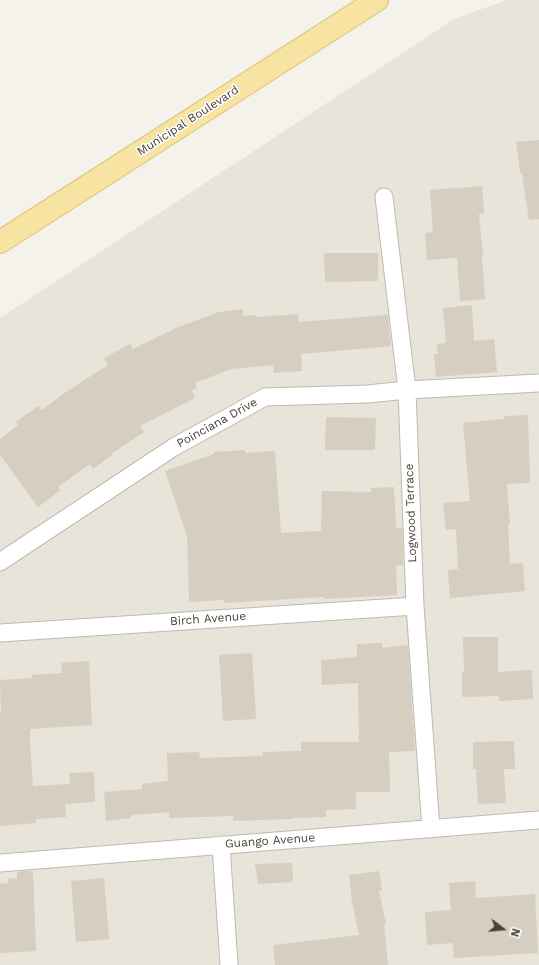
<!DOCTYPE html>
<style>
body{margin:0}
#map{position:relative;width:539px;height:965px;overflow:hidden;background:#f4f2eb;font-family:"Work Sans",sans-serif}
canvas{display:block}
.north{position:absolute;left:483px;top:909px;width:40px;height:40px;-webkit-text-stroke:3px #fff;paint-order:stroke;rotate:106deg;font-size:11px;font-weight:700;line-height:16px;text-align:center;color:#484339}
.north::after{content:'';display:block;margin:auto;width:14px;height:18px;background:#484339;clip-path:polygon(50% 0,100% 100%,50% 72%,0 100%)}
</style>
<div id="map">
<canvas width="539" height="965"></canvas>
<div class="north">N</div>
</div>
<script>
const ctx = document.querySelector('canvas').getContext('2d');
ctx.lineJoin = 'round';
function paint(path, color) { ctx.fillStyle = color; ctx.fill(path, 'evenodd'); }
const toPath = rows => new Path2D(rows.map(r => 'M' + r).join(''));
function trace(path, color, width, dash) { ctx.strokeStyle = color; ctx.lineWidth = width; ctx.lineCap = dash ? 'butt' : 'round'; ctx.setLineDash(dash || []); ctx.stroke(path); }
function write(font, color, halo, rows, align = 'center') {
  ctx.font = font + ' "Work Sans",sans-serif'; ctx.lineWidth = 3; ctx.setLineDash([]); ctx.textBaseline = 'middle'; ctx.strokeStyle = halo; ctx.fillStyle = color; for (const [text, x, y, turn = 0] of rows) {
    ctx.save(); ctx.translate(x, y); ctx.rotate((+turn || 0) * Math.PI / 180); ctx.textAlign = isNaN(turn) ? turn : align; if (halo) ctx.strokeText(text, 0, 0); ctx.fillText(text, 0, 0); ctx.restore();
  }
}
const residential = toPath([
 [507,0,539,0,539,965,0,965,0,318,456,18]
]);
const building = toPath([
 [539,140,539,219,529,220,522,173,520,173,516,142],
 [482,186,484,213,479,214,483,256,482,256,485,299,460,301,457,258,427,260,425,233,433,232,430,190],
 [324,253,378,253,378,281,325,282],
 [472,305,474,341,494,339,497,372,436,377,434,354,438,354,437,344,446,343,443,308],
 [243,309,243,316,256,315,257,317,298,314,299,322,388,315,391,346,301,354,302,371,274,373,273,365,231,369,195,383,197,388,192,390,195,398,140,426,144,432,111,454,112,455,93,469,90,464,58,487,61,490,38,507,0,455,0,439,18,425,16,422,38,406,42,410,66,392,108,365,104,358,130,344,133,349,176,328,219,312],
 [528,415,530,483,507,484,510,524,508,524,510,564,523,563,525,591,450,598,448,570,458,569,456,529,446,530,443,503,470,501,463,423,504,419,504,416],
 [326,417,376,418,375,450,325,450],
 [245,450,245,453,275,451,281,533,321,531,322,491,371,492,371,488,394,487,396,528,402,528,403,565,396,565,397,595,324,599,324,597,225,603,224,600,189,602,187,536,165,471,214,454,214,452],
 [463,637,498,637,498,672,532,670,533,699,499,701,499,696,462,697,462,672,464,672],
 [382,643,383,648,408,645,415,751,389,752,390,792,356,792,356,809,326,810,326,817,293,818,293,819,233,821,233,816,169,818,169,812,131,815,131,818,106,821,104,792,142,789,142,784,168,781,167,753,199,752,200,758,263,756,263,752,301,751,301,742,359,742,358,683,322,685,321,660,357,657,357,644],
 [252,653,256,719,223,721,219,655],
 [89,661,92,725,30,729,30,744,33,786,70,784,69,773,94,772,95,802,65,804,66,817,36,819,36,823,0,826,0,712,1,712,0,680,32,678,32,675,62,673,61,663],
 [514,741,515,769,504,769,506,803,478,804,476,769,473,769,473,742],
 [292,863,293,882,258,884,255,864],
 [26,871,33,871,36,951,0,953,0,884,8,883,8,879,17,878,17,872],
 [379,871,382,891,379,891,386,924,384,925,388,965,275,965,273,945,359,935,352,902,349,875],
 [104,878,109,939,76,942,71,881],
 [475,881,476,898,535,894,538,953,454,958,453,943,427,945,425,912,451,910,449,883]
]);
const street = toPath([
 [384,197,407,390,415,606,431,829],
 [0,562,174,447,265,397,367,394,407,390,539,383],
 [0,633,415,606],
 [221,845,229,965],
 [0,863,539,820]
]);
const primary = toPath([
 [0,242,377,0]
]);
const streetNames = [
 ["Municipal Boulevard",188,121,-33],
 ["Poinciana Drive",217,423,-29],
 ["Logwood Terrace",411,513,-92],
 ["Birch Avenue",208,619,-4],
 ["Guango Avenue",270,841,-4]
];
paint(residential, '#e8e4da');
paint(building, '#d5cec1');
trace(street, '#c0baae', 19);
trace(primary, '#dcc172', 24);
trace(street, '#fff', 17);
trace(primary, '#f7e3a2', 22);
write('12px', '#484339', '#fff', streetNames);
</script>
